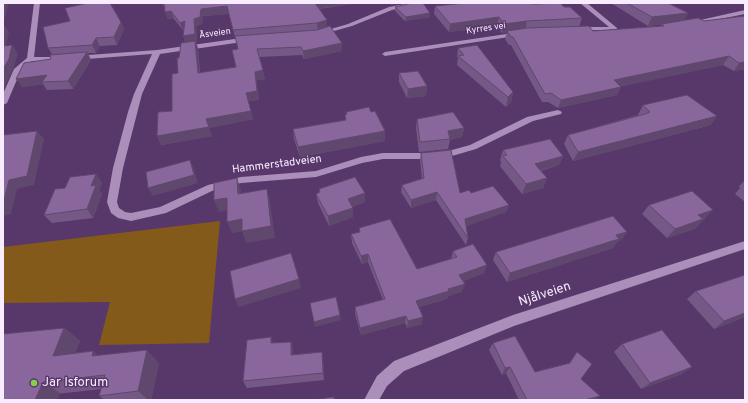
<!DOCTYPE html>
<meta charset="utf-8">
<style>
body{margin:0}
#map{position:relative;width:748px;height:403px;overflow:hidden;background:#58386a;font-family:Overpass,sans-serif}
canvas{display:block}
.frame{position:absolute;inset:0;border:4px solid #f8edff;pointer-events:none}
</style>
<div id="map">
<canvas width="748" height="403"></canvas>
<div class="frame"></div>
</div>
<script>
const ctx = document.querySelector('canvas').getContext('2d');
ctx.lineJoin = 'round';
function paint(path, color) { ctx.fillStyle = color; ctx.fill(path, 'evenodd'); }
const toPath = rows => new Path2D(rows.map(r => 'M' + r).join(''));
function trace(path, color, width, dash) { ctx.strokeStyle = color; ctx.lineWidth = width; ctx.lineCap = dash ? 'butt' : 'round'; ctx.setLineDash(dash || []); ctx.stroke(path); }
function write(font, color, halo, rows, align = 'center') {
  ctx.font = font + ' Overpass,sans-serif'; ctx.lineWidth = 3; ctx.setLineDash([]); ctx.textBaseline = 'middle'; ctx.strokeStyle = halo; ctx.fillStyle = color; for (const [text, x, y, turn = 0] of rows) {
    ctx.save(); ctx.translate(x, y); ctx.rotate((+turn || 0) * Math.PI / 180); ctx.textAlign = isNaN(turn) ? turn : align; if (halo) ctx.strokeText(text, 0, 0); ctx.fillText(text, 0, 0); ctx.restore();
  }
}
const green = toPath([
 [220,221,209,343,99,345,110,302,3,303,3,247]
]);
const minor = toPath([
 [34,3,40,3,34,57,61,57,157,50,249,37,252,39,249,41,160,54,142,94,123,168,117,202,119,208,125,212,131,213,160,207,208,185,241,177,316,171,361,157,383,153,428,153,452,150,470,145,527,117,558,110,562,112,561,114,533,121,476,149,452,156,428,159,383,159,362,163,316,177,241,183,214,190,166,213,131,221,118,218,111,213,107,202,113,168,128,112,134,94,152,54,61,61,32,61,21,70,7,103,3,105,3,94,14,69,27,58,34,3],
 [411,3,425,3,392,10,352,26,320,35,317,33,348,24,389,7,411,3],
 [580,3,587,3,617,28,617,30,576,30,575,29,578,27,609,27,580,3],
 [745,10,745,14,690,25,687,23,745,10],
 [520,32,522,33,522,35,385,56,382,54,385,52,520,32],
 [745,241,745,249,514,326,404,371,387,386,379,400,364,400,377,376,394,361,513,315,745,241]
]);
const wall = toPath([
 [161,3,359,3,319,9,327,27,342,43,342,51,304,59,302,55,259,57,265,79,256,80,259,100,248,101,253,119,209,128,212,136,161,145,157,136,172,111,178,73,179,58,185,43,184,30,183,30,174,19,168,19,165,12,165,7],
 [229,14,238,49,236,67,200,73,198,49,196,42,197,42,196,26,202,24,203,16],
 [611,3,674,3,670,4,688,13,684,20,704,21,745,16,745,69,734,71,723,65,621,86,617,95,558,108,548,102,542,102,511,45,509,45,505,39,507,32,502,33,497,26,449,32,434,14,435,6,532,4,564,7,582,18,579,27,593,31,660,26,662,24,648,26],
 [395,7,430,13,430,17,405,21,395,11],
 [121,22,124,29,117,45,100,46,96,53,88,53,91,60,73,89,47,90,43,84,22,87,51,59,52,54,48,48],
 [458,48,513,92,511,102,506,107,457,65,458,58,457,57],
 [399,73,427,86,426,96,407,98,399,82],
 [643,105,711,125,573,161,564,144,568,135,638,115],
 [346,112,371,112,385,131,385,141,300,157,294,139,293,129,345,121,345,115,346,114],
 [417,119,464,128,462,137,450,140,448,149,419,152,416,128],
 [503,150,563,156,559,165,541,171,547,178,543,188,522,194,500,166,501,162,500,160],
 [421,153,460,193,471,193,509,205,506,212,466,226,468,238,466,245,436,200,411,208,401,192,402,185,422,179,420,160],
 [96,174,102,183,99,190,102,194,93,218,52,223,44,215,65,188],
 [745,180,745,202,735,194,740,188,739,186],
 [319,189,365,202,352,207,353,217,329,226,318,203,316,194,319,193],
 [649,205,705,219,703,220,695,229,667,238,642,214],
 [359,228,417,269,451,259,453,251,484,273,463,281,462,292,448,296,447,299,419,307,422,324,407,328,405,323,361,335,355,314,355,307,383,300,368,262,362,264,352,243,351,234,359,232],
 [627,232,621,240,618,241,613,248,507,282,493,260,496,252],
 [696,291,745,317,714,329,687,299],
 [64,328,80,341,75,353,93,351,98,356,159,363,151,400,105,400,99,396,101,389,3,400],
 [291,342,293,349,293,355,323,359,324,380,247,388,243,381,274,343],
 [493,343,535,372,569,363,577,352,581,379,595,400,519,400,506,373,502,375,489,350],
 [622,344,682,374,641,389,614,352]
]);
const shadedWall = toPath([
 [3,3,7,3,8,5,3,26],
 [314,3,359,3,315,9],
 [390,3,407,3,390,5],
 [227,6,229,14,203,16,202,24,196,26,197,42,196,42,198,49,200,81,183,36,194,19,201,9],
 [171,11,174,19,168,19,165,12],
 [430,13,430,17,405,21,406,17],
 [688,13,684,21,648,26,652,17],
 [499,17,497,26,449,32,450,24],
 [327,20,327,28,318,31,317,23],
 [185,21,188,29,183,30,180,23],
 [527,21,525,30,502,33,504,24],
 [121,22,124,29,117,45,114,37],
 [4,25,9,32,4,55,3,54,3,29],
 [96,38,100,46,96,53,92,45],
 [342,43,342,51,304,59,303,51],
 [12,45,18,53,14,67,4,88,3,88,3,69],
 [87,52,91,60,73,89,68,81],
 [729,56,723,65,610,89,614,80],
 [745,62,745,69,734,71,739,63],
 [263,70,265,79,256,80,259,100,248,101,246,93,255,72],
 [47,75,42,82,43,84,22,87,16,79],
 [427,86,426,96,407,98,408,89],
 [621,87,617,95,558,108,561,100],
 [513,92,511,102,506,107,508,97],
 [251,111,253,119,209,128,212,136,161,145,157,136,206,119],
 [717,116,711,125,573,161,578,152],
 [464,128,462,137,450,140,448,131],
 [37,131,44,139,34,185,17,189,11,214,3,216,3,204,9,180],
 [385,131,385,141,300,157,298,147],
 [563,156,559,165,531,173,535,164],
 [190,160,194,169,198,183,153,196,148,188],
 [96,174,102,183,99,190,102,194,93,218,87,209,91,186],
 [237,178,241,190,242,206,238,194],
 [547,178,543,188,522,194,526,184],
 [267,189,270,201,275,238,246,243,242,231],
 [437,192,436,200,411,208,411,200],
 [365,193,365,202,349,208,348,199],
 [227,198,231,209,219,212,214,200],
 [509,205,506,212,463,227,465,219],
 [353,208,353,217,329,226,328,216],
 [713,210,695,229,667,238,675,229,698,215],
 [242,219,246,231,232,233,227,222],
 [627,232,621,240,618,241,613,248,507,282,510,273,616,235],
 [368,254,368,262,362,264,361,256],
 [487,265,484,273,457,283,459,275],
 [299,279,301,288,239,307,235,299],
 [465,284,462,292,448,296,447,299,415,308,416,301,448,289],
 [745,313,745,317,714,329,724,321],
 [340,315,341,320,315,327,314,322],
 [406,316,405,323,361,335,360,328],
 [423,317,422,324,407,328,408,321],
 [64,328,80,341,70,368,53,356],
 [271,337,274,345,271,343],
 [291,342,293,349,293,362,291,355],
 [147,350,159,363,151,400,148,400,138,391],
 [93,351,108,364,92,356],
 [322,352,323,359,324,380,323,373],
 [510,367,506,373,502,375,505,368],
 [692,367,682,374,641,389,650,383],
 [43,382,60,393,58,400,35,400],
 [600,396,595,400,584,400]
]);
const building = toPath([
 [88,3,110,3,121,22,114,37,96,38,92,45,48,48,43,27,70,21,65,8,88,3],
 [164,3,315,3,327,20,317,23,233,30,227,6,201,9,200,17,194,19,195,34,183,36,185,21,180,23,171,11,165,12,164,3],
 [412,3,423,3,430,13,406,17,395,7,412,3],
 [466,3,531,3,532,4,560,3,564,7,570,7,582,18,527,21,504,24,499,17,450,24,435,6,466,3],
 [627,3,668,3,688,13,652,17,627,3],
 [745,16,745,62,739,63,729,56,614,80,621,87,561,100,551,93,545,94,513,37,511,37,507,31,527,28,589,26,593,31,664,26,662,24,698,18,704,21,745,16],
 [330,26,342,43,303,51,301,47,257,49,263,70,255,72,257,91,246,93,251,111,206,119,209,127,157,136,158,112,172,111,172,74,178,73,177,58,179,58,181,43,195,41,198,73,236,67,232,50,238,49,235,36,317,30,330,26],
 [12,45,9,59,3,69,3,46,12,45],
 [477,45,513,92,508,97,458,56,464,55,458,48,477,45],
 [87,52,68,81,42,82,47,75,16,79,24,63,51,59,50,55,87,52],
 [418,71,427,86,408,89,399,73,418,71],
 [687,95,717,116,578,152,568,135,645,114,650,112,643,105,687,95],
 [369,107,371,112,375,111,385,131,298,147,293,129,346,120,345,115,347,114,346,112,369,107],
 [453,112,464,128,448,131,450,139,420,142,417,119,453,112],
 [37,131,27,176,9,180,3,204,3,135,37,131],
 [550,139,563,156,535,164,547,178,526,184,503,156,507,155,503,150,550,139],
 [451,150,460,193,469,190,471,193,493,186,509,205,465,219,468,238,437,192,411,200,402,185,424,178,421,153,451,150],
 [190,160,194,175,148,188,146,172,190,160],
 [96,174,91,186,96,185,87,209,44,215,55,189,65,188,70,177,96,174],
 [355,177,365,193,348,199,353,208,328,216,316,194,320,192,319,189,355,177],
 [237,178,238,194,267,189,271,226,242,231,242,219,227,222,227,198,214,200,214,183,237,178],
 [692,191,713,210,698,215,703,219,675,229,649,205,692,191],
 [613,216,627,232,616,235,619,239,510,273,496,252,613,216],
 [390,219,417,269,457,257,453,251,473,244,487,265,459,275,465,284,448,289,449,291,416,301,423,317,408,321,406,316,360,328,355,307,385,299,368,254,361,256,351,234,360,232,359,228,390,219],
 [291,253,299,279,235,299,230,271,291,253],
 [745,275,745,313,724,321,696,291,745,275],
 [336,297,340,315,314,322,310,303,336,297],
 [64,328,53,356,93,351,92,356,147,350,138,391,99,396,105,375,43,382,35,400,3,400,3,334,64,328],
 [662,330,692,367,650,383,622,344,662,330],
 [515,336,535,372,570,363,577,352,592,364,581,379,600,396,584,400,527,400,510,367,505,368,493,343,515,336],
 [271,337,271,343,291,342,291,355,322,352,323,373,243,381,247,340,271,337],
 [334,397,334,400,312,400,334,397]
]);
const markers = [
 [34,383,4,"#87cf4a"]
];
const farStreetnames = [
 ["Kyrres vei",486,29,-8],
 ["Åsveien",215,34,-8]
];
const streetNames = [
 ["Hammerstadveien",277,165,-7]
];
const nearStreetnames = [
 ["Njålveien",545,295,-18]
];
const nearPoinames = [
 ["Jar Isforum",42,383]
];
paint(green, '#835a19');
paint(minor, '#ab8fba');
paint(wall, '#765886');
paint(shadedWall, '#60476d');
paint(building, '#89669c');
trace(building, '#60476d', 1);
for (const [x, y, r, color] of markers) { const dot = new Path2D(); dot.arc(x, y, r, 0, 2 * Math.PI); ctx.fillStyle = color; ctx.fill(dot); trace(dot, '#58386a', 1.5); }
write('9px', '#f8edff', '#58386a', farStreetnames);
write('11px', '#f8edff', '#58386a', streetNames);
write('13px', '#f8edff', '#58386a', nearStreetnames);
write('13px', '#f8edff', '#58386a', nearPoinames, 'left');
</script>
